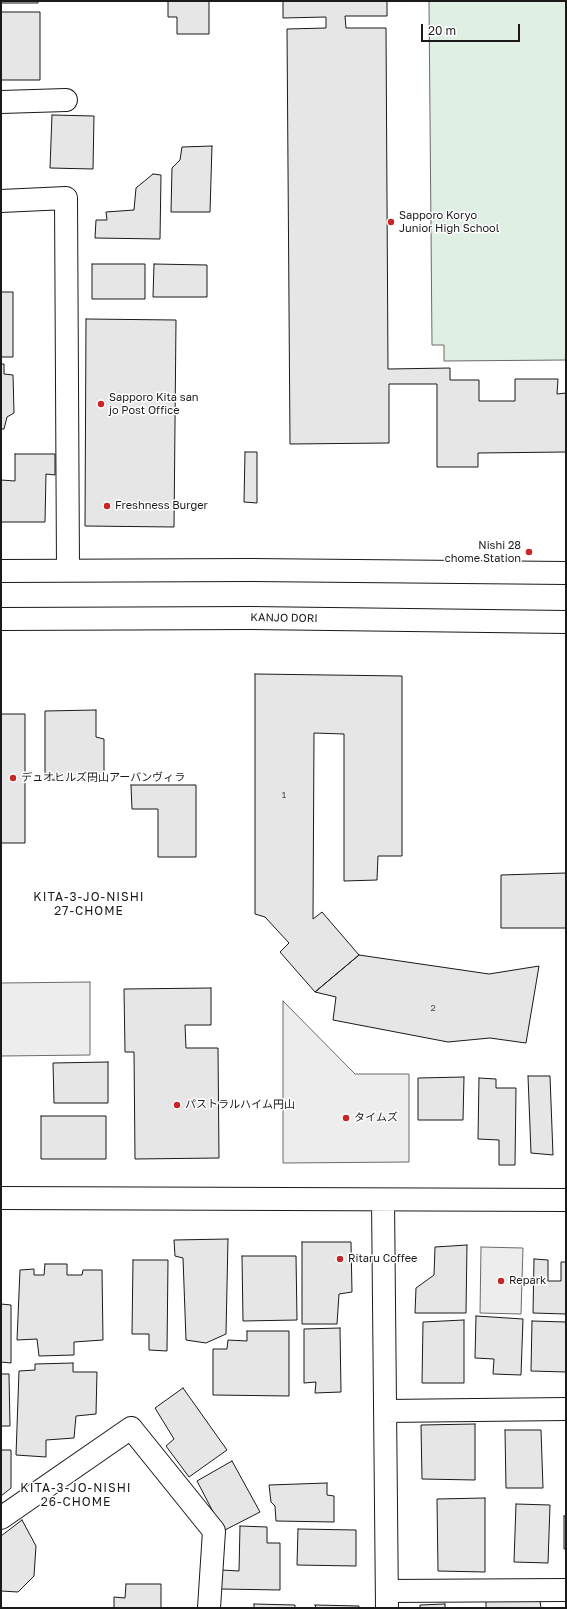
<!DOCTYPE html>
<meta charset="utf-8">
<style>
body{margin:0}
#map{position:relative;width:567px;height:1609px;overflow:hidden;background:#fff;font-family:"Golos Text",sans-serif}
canvas{display:block}
.frame{position:absolute;inset:0;border:2px solid #1a1a1a;pointer-events:none}
.scale{position:absolute;left:421px;top:24px;width:99px;height:18px;box-sizing:border-box;border:2px solid #1a1a1a;border-top:0;padding-left:5px;font-size:12px;line-height:14px;white-space:nowrap;color:#1a1a1a;-webkit-text-stroke:3px #fff;paint-order:stroke}
</style>
<div id="map">
<canvas width="567" height="1609"></canvas>
<div class="frame"></div>
<div class="scale">20 m</div>
</div>
<script>
const ctx = document.querySelector('canvas').getContext('2d');
ctx.lineJoin = 'round';
function paint(path, color) { ctx.fillStyle = color; ctx.fill(path, 'evenodd'); }
const toPath = rows => new Path2D(rows.map(r => 'M' + r).join(''));
function trace(path, color, width, dash) { ctx.strokeStyle = color; ctx.lineWidth = width; ctx.lineCap = dash ? 'butt' : 'round'; ctx.setLineDash(dash || []); ctx.stroke(path); }
function write(font, color, halo, rows, align = 'center') {
  ctx.font = font + ' "Golos Text","Noto Sans JP",sans-serif'; ctx.lineWidth = 3; ctx.setLineDash([]); ctx.textBaseline = 'middle'; ctx.strokeStyle = halo; ctx.fillStyle = color; for (const [text, x, y, turn = 0] of rows) {
    ctx.save(); ctx.translate(x, y); ctx.rotate((+turn || 0) * Math.PI / 180); ctx.textAlign = isNaN(turn) ? turn : align; if (halo) ctx.strokeText(text, 0, 0); ctx.fillText(text, 0, 0); ctx.restore();
  }
}
const green = toPath([
 [429,1,566,1,566,360,444,361,444,345,432,345,429,1]
]);
const parking = toPath([
 [90,982,90,1055,1,1056,1,983,90,982],
 [283,1001,355,1074,409,1074,409,1162,283,1163,283,1001],
 [481,1247,523,1248,521,1314,480,1313,481,1247]
]);
const building = toPath([
 [1,1,38,1,38,3,1,3,1,1],
 [168,1,209,1,209,34,177,34,177,17,168,17,168,1],
 [283,1,387,1,387,16,345,16,346,28,386,28,388,369,450,368,450,380,479,380,479,401,515,401,515,379,558,379,557,394,566,393,566,452,478,453,478,467,437,467,437,384,389,384,389,443,290,444,287,29,326,28,326,17,283,18,283,1],
 [1,12,40,12,40,80,1,80,1,12],
 [52,115,94,116,93,169,50,168,52,115],
 [212,146,210,212,171,212,172,168,180,160,182,147,212,146],
 [153,174,161,175,160,239,95,238,96,220,107,220,106,212,134,210,136,188,153,174],
 [92,264,145,264,145,299,92,299,92,264],
 [154,264,207,265,207,297,153,297,154,264],
 [1,292,13,292,13,357,1,357,1,292],
 [86,319,176,320,174,527,85,526,86,319],
 [1,364,4,364,4,374,13,375,14,413,7,417,4,429,1,429,1,364],
 [245,452,257,452,257,503,244,502,245,452],
 [15,454,55,454,55,475,46,474,45,522,1,522,1,480,15,481,15,454],
 [255,674,402,676,402,856,378,856,377,880,344,881,344,734,314,733,313,919,322,912,359,955,315,992,280,952,289,943,265,917,255,914,255,674],
 [96,710,96,737,104,739,104,780,45,780,45,711,96,710],
 [1,714,25,714,25,843,1,843,1,714],
 [131,785,196,785,196,857,158,857,158,809,132,809,131,785],
 [566,873,566,928,501,928,501,875,566,873],
 [359,955,489,974,539,966,526,1043,490,1038,448,1042,333,1020,336,997,315,992,359,955],
 [211,988,211,1025,185,1025,186,1048,218,1048,219,1158,135,1159,134,1052,125,1052,124,989,211,988],
 [108,1062,108,1103,54,1103,53,1063,108,1062],
 [528,1076,550,1076,553,1155,531,1153,528,1076],
 [464,1077,463,1120,418,1120,418,1078,464,1077],
 [479,1078,496,1079,496,1088,516,1088,515,1165,499,1165,499,1140,478,1139,479,1078],
 [41,1116,106,1116,106,1159,41,1159,41,1116],
 [228,1239,226,1334,206,1343,186,1340,183,1258,175,1256,174,1240,228,1239],
 [302,1242,351,1242,352,1292,339,1294,337,1324,302,1324,302,1242],
 [467,1245,466,1313,415,1313,416,1288,434,1275,435,1247,467,1245],
 [242,1256,296,1256,297,1320,243,1321,242,1256],
 [534,1259,548,1260,548,1281,561,1281,561,1262,566,1262,566,1314,533,1313,534,1259],
 [133,1260,168,1260,167,1351,149,1350,149,1334,132,1334,133,1260],
 [45,1264,67,1264,67,1275,82,1275,83,1270,102,1270,103,1340,74,1342,74,1355,39,1356,37,1339,17,1340,20,1270,34,1269,34,1275,44,1275,45,1264],
 [1,1304,11,1305,11,1363,1,1362,1,1304],
 [476,1316,523,1319,521,1375,493,1374,494,1359,475,1358,476,1316],
 [464,1320,464,1383,422,1383,423,1322,464,1320],
 [532,1321,566,1322,566,1372,531,1371,532,1321],
 [340,1328,341,1392,315,1393,316,1382,304,1383,304,1329,340,1328],
 [247,1331,289,1331,289,1396,213,1395,213,1349,227,1349,228,1340,247,1341,247,1331],
 [73,1363,73,1372,97,1372,96,1414,76,1416,74,1438,46,1440,46,1457,16,1455,19,1371,35,1370,35,1364,73,1363],
 [1,1374,9,1374,10,1426,1,1426,1,1374],
 [183,1388,227,1450,189,1477,166,1446,174,1439,155,1408,183,1388],
 [475,1424,475,1480,422,1479,421,1425,475,1424],
 [505,1430,541,1430,543,1488,506,1488,505,1430],
 [1,1450,11,1450,11,1488,1,1496,1,1450],
 [232,1461,260,1512,223,1531,197,1481,232,1461],
 [327,1483,327,1495,334,1496,334,1522,276,1521,275,1506,271,1502,269,1485,327,1483],
 [485,1498,485,1572,438,1571,437,1499,485,1498],
 [516,1504,550,1505,548,1563,514,1562,516,1504],
 [564,1516,566,1516,566,1549,564,1549,564,1516],
 [22,1520,36,1546,34,1576,18,1592,1,1591,1,1536,22,1520],
 [240,1526,267,1527,267,1543,280,1543,280,1590,221,1589,222,1570,239,1571,240,1526],
 [298,1529,356,1530,356,1566,297,1565,298,1529],
 [126,1584,161,1584,161,1608,114,1608,114,1597,125,1598,126,1584],
 [486,1598,540,1601,541,1608,486,1608,486,1598],
 [254,1604,295,1605,295,1608,254,1608,254,1604],
 [445,1604,445,1608,420,1608,420,1605,445,1604],
 [315,1605,359,1606,359,1608,316,1608,315,1605]
]);
const street = toPath([
 [1,102,66,100],
 [1,201,66,198,68,570],
 [1,1198,566,1200],
 [383,1200,387,1608],
 [385,1411,566,1409],
 [1,1518,131,1428,214,1531,209,1608],
 [387,1591,566,1590]
]);
const secondary = toPath([
 [1,571,251,570,566,573],
 [1,619,251,618,566,622]
]);
const markers = [
 [391,222,4,"#c62828"],
 [101,404,4,"#c62828"],
 [107,506,4,"#c62828"],
 [529,552,4,"#c62828"],
 [13,778,4,"#c62828"],
 [177,1105,4,"#c62828"],
 [346,1118,4,"#c62828"],
 [340,1259,4,"#c62828"],
 [501,1281,4,"#c62828"]
];
const numberNames = [
 ["1",284,795],
 ["2",433,1008]
];
const poiNames = [
 ["Sapporo Koryo",399,216],
 ["Junior High School",399,229],
 ["Sapporo Kita san",109,398],
 ["jo Post Office",109,411],
 ["Freshness Burger",115,506],
 ["Nishi 28",521,546,"right"],
 ["chome Station",521,559,"right"],
 ["デュオヒルズ円山アーバンヴィラ",21,778],
 ["パストラルハイム円山",185,1105],
 ["タイムズ",354,1118],
 ["Ritaru Coffee",348,1259],
 ["Repark",509,1281]
];
const streetNames = [
 ["KANJO DORI",284,618,1]
];
const neighbourhoodNames = [
 ["KITA-3-JO-NISHI",89,897],
 ["27-CHOME",89,911],
 ["KITA-3-JO-NISHI",76,1488],
 ["26-CHOME",76,1502]
];
paint(green, '#e0efe3');
trace(green, '#6a6a6a', 1);
paint(parking, '#ededed');
trace(parking, '#6a6a6a', 1);
paint(building, '#e6e6e6');
trace(building, '#1a1a1a', 1);
trace(street, '#1a1a1a', 24);
trace(secondary, '#1a1a1a', 24);
trace(street, '#fff', 22);
trace(secondary, '#fff', 22);
for (const [x, y, r, color] of markers) { const dot = new Path2D(); dot.arc(x, y, r, 0, 2 * Math.PI); ctx.fillStyle = color; ctx.fill(dot); trace(dot, '#fff', 1.5); }
write('9px', '#4d4d4d', null, numberNames);
write('11px', '#1a1a1a', '#fff', poiNames, 'left');
write('11px', '#1a1a1a', '#fff', streetNames);
ctx.letterSpacing = '1px';
write('12px', '#1a1a1a', '#fff', neighbourhoodNames);
ctx.letterSpacing = '0px';
</script>
